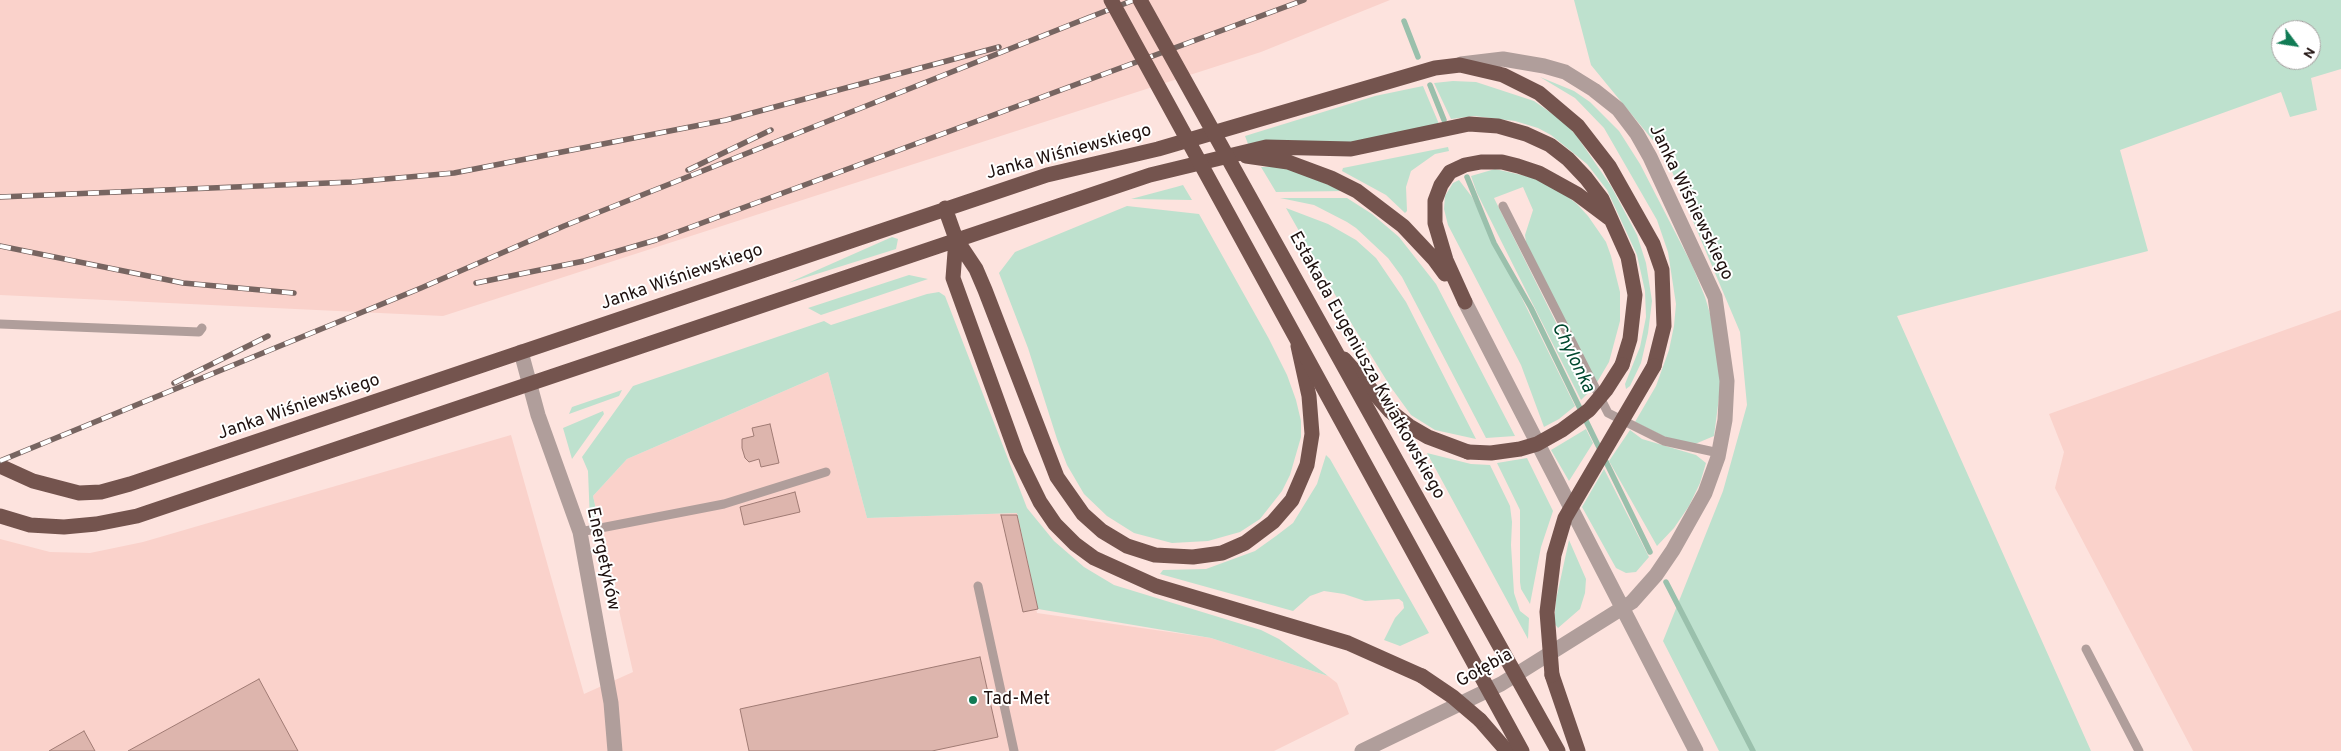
<!DOCTYPE html>
<meta charset="utf-8">
<style>
body{margin:0}
#map{position:relative;width:2341px;height:751px;overflow:hidden;background:#fde3de;font-family:Overpass,sans-serif}
canvas{display:block}
.north{position:absolute;left:2271px;top:20px;width:50px;height:50px;box-sizing:border-box;background:#fff;border:1px solid #a59f9f;border-radius:50%;rotate:121deg;font-size:14px;font-weight:700;line-height:20px;text-align:center;color:#1e100e}
.north::after{content:'';display:block;margin:auto;width:18px;height:22px;background:#117b55;clip-path:polygon(50% 0,100% 100%,50% 72%,0 100%)}
</style>
<div id="map">
<canvas width="2341" height="751"></canvas>
<div class="north">N</div>
</div>
<script>
const ctx = document.querySelector('canvas').getContext('2d');
ctx.lineJoin = 'round';
function paint(path, color) { ctx.fillStyle = color; ctx.fill(path, 'evenodd'); }
const toPath = rows => new Path2D(rows.map(r => 'M' + r).join(''));
function trace(path, color, width, dash) { ctx.strokeStyle = color; ctx.lineWidth = width; ctx.lineCap = dash ? 'butt' : 'round'; ctx.setLineDash(dash || []); ctx.stroke(path); }
function write(font, color, halo, rows, align = 'center') {
  ctx.font = font + ' Overpass,sans-serif'; ctx.lineWidth = 4; ctx.setLineDash([]); ctx.textBaseline = 'middle'; ctx.strokeStyle = halo; ctx.fillStyle = color; for (const [text, x, y, turn = 0] of rows) {
    ctx.save(); ctx.translate(x, y); ctx.rotate((+turn || 0) * Math.PI / 180); ctx.textAlign = isNaN(turn) ? turn : align; if (halo) ctx.strokeText(text, 0, 0); ctx.fillText(text, 0, 0); ctx.restore();
  }
}
const built = toPath([
 [0,0,1390,0,1261,52,443,316,0,295],
 [2341,310,2341,751,2193,751,2055,488,2064,452,2049,414],
 [828,372,867,518,1018,513,1037,613,1211,638,1328,676,1337,683,1349,714,1274,751,0,751,0,539,50,552,90,553,143,542,511,435,584,694,633,672,593,496,627,459]
]);
const green = toPath([
 [1574,0,2341,0,2341,69,2311,78,2317,110,2290,117,2281,92,2120,150,2148,251,1897,316,2091,751,1719,751,1663,641,1723,491,1747,405,1740,332,1665,155,1591,65],
 [2281,30,2311,30,2311,60,2281,60],
 [1540,77,1574,91,1590,102,1619,131,1640,164,1692,265,1705,297,1716,334,1721,382,1714,436,1695,444,1665,437,1635,422,1656,386,1669,350,1674,326,1676,304,1668,252,1657,220,1604,128,1575,98],
 [1453,81,1476,82,1534,101,1564,122,1576,135,1611,186,1637,235,1646,263,1652,301,1648,333,1641,363,1630,386,1626,389,1625,384,1640,347,1646,317,1645,291,1637,255,1607,190,1587,164,1551,135,1538,128,1515,121,1474,116,1451,119,1434,83],
 [1423,86,1439,124,1358,143,1324,144,1286,140,1248,144,1245,136,1375,96],
 [1448,147,1449,151,1435,154,1411,171,1406,187,1407,211,1405,213,1386,195,1342,171,1343,168],
 [1261,167,1284,167,1344,191,1276,192],
 [1495,169,1539,179,1558,189,1577,204,1588,216,1606,242,1611,256,1620,292,1620,321,1609,362,1596,384,1526,243,1525,235,1533,210,1523,187,1494,198,1590,391,1581,400,1477,193,1471,176],
 [1459,180,1472,197,1575,406,1559,419,1544,427,1521,365,1448,225,1444,209,1445,196,1453,183],
 [1183,185,1192,200,1131,199,1176,187],
 [1280,198,1347,198,1372,214,1399,237,1436,284,1515,436,1486,438,1402,277,1388,258,1356,228,1347,222,1314,205],
 [1127,206,1199,214,1269,339,1287,375,1296,400,1301,421,1301,437,1290,475,1282,491,1260,519,1240,532,1208,541,1172,543,1134,533,1107,516,1084,494,1067,465,1057,439,1028,348,999,273,1015,252],
 [1286,208,1328,224,1356,240,1376,258,1406,302,1476,439,1435,430,1411,415,1390,386,1350,321],
 [892,237,898,239,896,249,788,283],
 [909,275,928,279,821,315,808,308],
 [939,292,945,296,1027,508,1054,541,1084,567,1114,585,1261,630,1279,639,1328,676,1211,638,1038,609,1017,513,867,518,828,372,627,459,593,496,597,514,590,522,588,471,582,457,633,386,824,321,831,325,927,294],
 [622,390,619,396,569,414,572,407],
 [603,411,604,414,572,459,563,428],
 [1586,429,1593,443,1569,481,1551,450],
 [1630,430,1642,439,1696,455,1706,463,1700,483,1689,506,1674,528,1657,546,1609,461],
 [1427,453,1471,464,1490,465,1510,506,1512,522,1511,545,1514,593,1520,611,1529,618,1528,639],
 [1326,455,1330,459,1429,633,1400,646,1384,640,1395,618,1404,608,1403,602,1399,599,1365,601,1344,594,1324,591,1310,596,1293,611,1160,574,1163,570,1206,569,1255,551,1276,536,1293,523,1317,484],
 [1527,458,1553,511,1541,547,1530,604,1521,589,1520,582,1520,510,1497,463],
 [1604,469,1649,557,1636,572,1626,573,1616,568,1582,507],
 [1569,540,1586,579,1585,593,1580,609,1558,628,1554,623,1556,600]
]);
const stream = toPath([
 [1404,21,1418,57],
 [1430,85,1444,120],
 [1467,177,1494,243,1531,308,1650,552],
 [1666,582,1753,751]
]);
const building = toPath([
 [770,424,779,463,761,467,759,459,749,462,745,458,742,448,742,439,754,436,752,428,770,424],
 [795,492,800,512,744,525,740,507,795,492],
 [1001,515,1017,515,1038,609,1023,612,1001,515],
 [980,657,998,737,932,751,749,751,740,709,980,657],
 [259,679,298,751,128,751,259,679],
 [84,731,95,751,49,751,84,731]
]);
const service = toPath([
 [1503,206,1608,413,1664,441,1719,453],
 [0,324,199,332,202,328],
 [580,532,724,504,826,472],
 [978,586,1014,751],
 [2086,649,2139,751]
]);
const minor = toPath([
 [1465,302,1696,751],
 [521,352,538,415,580,532,611,703,615,751],
 [1362,751,1501,684,1632,602,1656,575,1673,550,1705,493,1718,457,1725,420,1727,381,1715,297,1650,157,1637,134,1618,109,1594,90,1565,72,1544,66,1503,59,1461,64]
]);
const trunk = toPath([
 [1246,156,1288,162,1331,178,1357,191,1403,226,1434,259,1445,274],
 [945,208,956,239,976,269,985,290,1057,477,1083,514,1102,531,1127,546,1155,555,1193,557,1222,553,1245,543,1273,522,1292,500,1307,465,1312,434,1309,396,1298,346],
 [956,239,953,278,1017,455,1040,502,1055,524,1075,544,1094,558,1156,586,1348,643,1422,676],
 [1465,302,1446,260,1435,223,1435,201,1441,185,1450,172,1465,165,1481,162,1502,162,1518,166,1539,173,1577,194,1609,218],
 [1344,359,1390,411,1409,426,1428,437,1468,452],
 [0,466,33,481,79,493,101,492,130,484,1047,175,1158,149,1435,68,1460,65,1503,75,1539,93,1578,126,1609,166,1653,244,1662,270,1664,326,1654,366],
 [0,516,30,525,64,527,96,524,137,516,1150,175,1266,147,1351,149,1469,124,1498,126,1526,134,1550,145,1568,159,1586,178,1602,199,1628,257,1635,295,1630,339,1622,365],
 [1552,675,1578,751],
 [1480,720,1507,751]
]);
const rail = toPath([
 [1085,19,1134,0],
 [688,170,771,130],
 [0,197,352,182,454,173,726,120,999,47],
 [0,246,183,283,294,293],
 [476,283,584,261,656,240,1304,0],
 [174,383,268,336],
 [0,461,421,288,564,226,1090,17]
]);
const trunkBridge = toPath([
 [1111,0,1522,751],
 [1140,0,1558,751],
 [1468,452,1491,453,1520,449,1537,444,1562,430,1589,410,1606,390,1622,365],
 [1552,675,1547,612,1554,555,1565,518,1654,366],
 [1422,676,1453,697,1480,720]
]);
const markers = [
 [973,700,5,"#117b55"]
];
const streetNames = [
 ["Janka Wiśniewskiego",1069,153,-15],
 ["Janka Wiśniewskiego",1690,203,64],
 ["Janka Wiśniewskiego",682,278,-19],
 ["Estakada Eugeniusza Kwiatkowskiego",1366,366,61],
 ["Janka Wiśniewskiego",299,408,-19],
 ["Energetyków",602,559,78],
 ["Gołębia",1485,669,-29]
];
const poiNames = [
 ["Tad-Met",983,700]
];
const waterNames = [
 ["Chylonka",1572,358,64]
];
paint(built, '#fad2cb');
paint(green, '#bee1ce');
trace(stream, '#9ac0ac', 5.5);
paint(building, '#ddb5ad');
trace(building, '#a07b74', 1);
trace(service, '#b09e9b', 9);
trace(minor, '#b09e9b', 15);
trace(trunk, '#74544e', 15);
trace(rail, '#776561', 5.5);
trace(rail, '#fff', 4, [11]);
trace(trunkBridge, '#74544e', 15);
for (const [x, y, r, color] of markers) { const dot = new Path2D(); dot.arc(x, y, r, 0, 2 * Math.PI); ctx.fillStyle = color; ctx.fill(dot); trace(dot, '#fff', 2); }
write('18px', '#1e100e', '#fff', streetNames);
write('18px', '#1e100e', '#fff', poiNames, 'left');
write('italic 19px', '#00482f', '#fff', waterNames);
</script>
